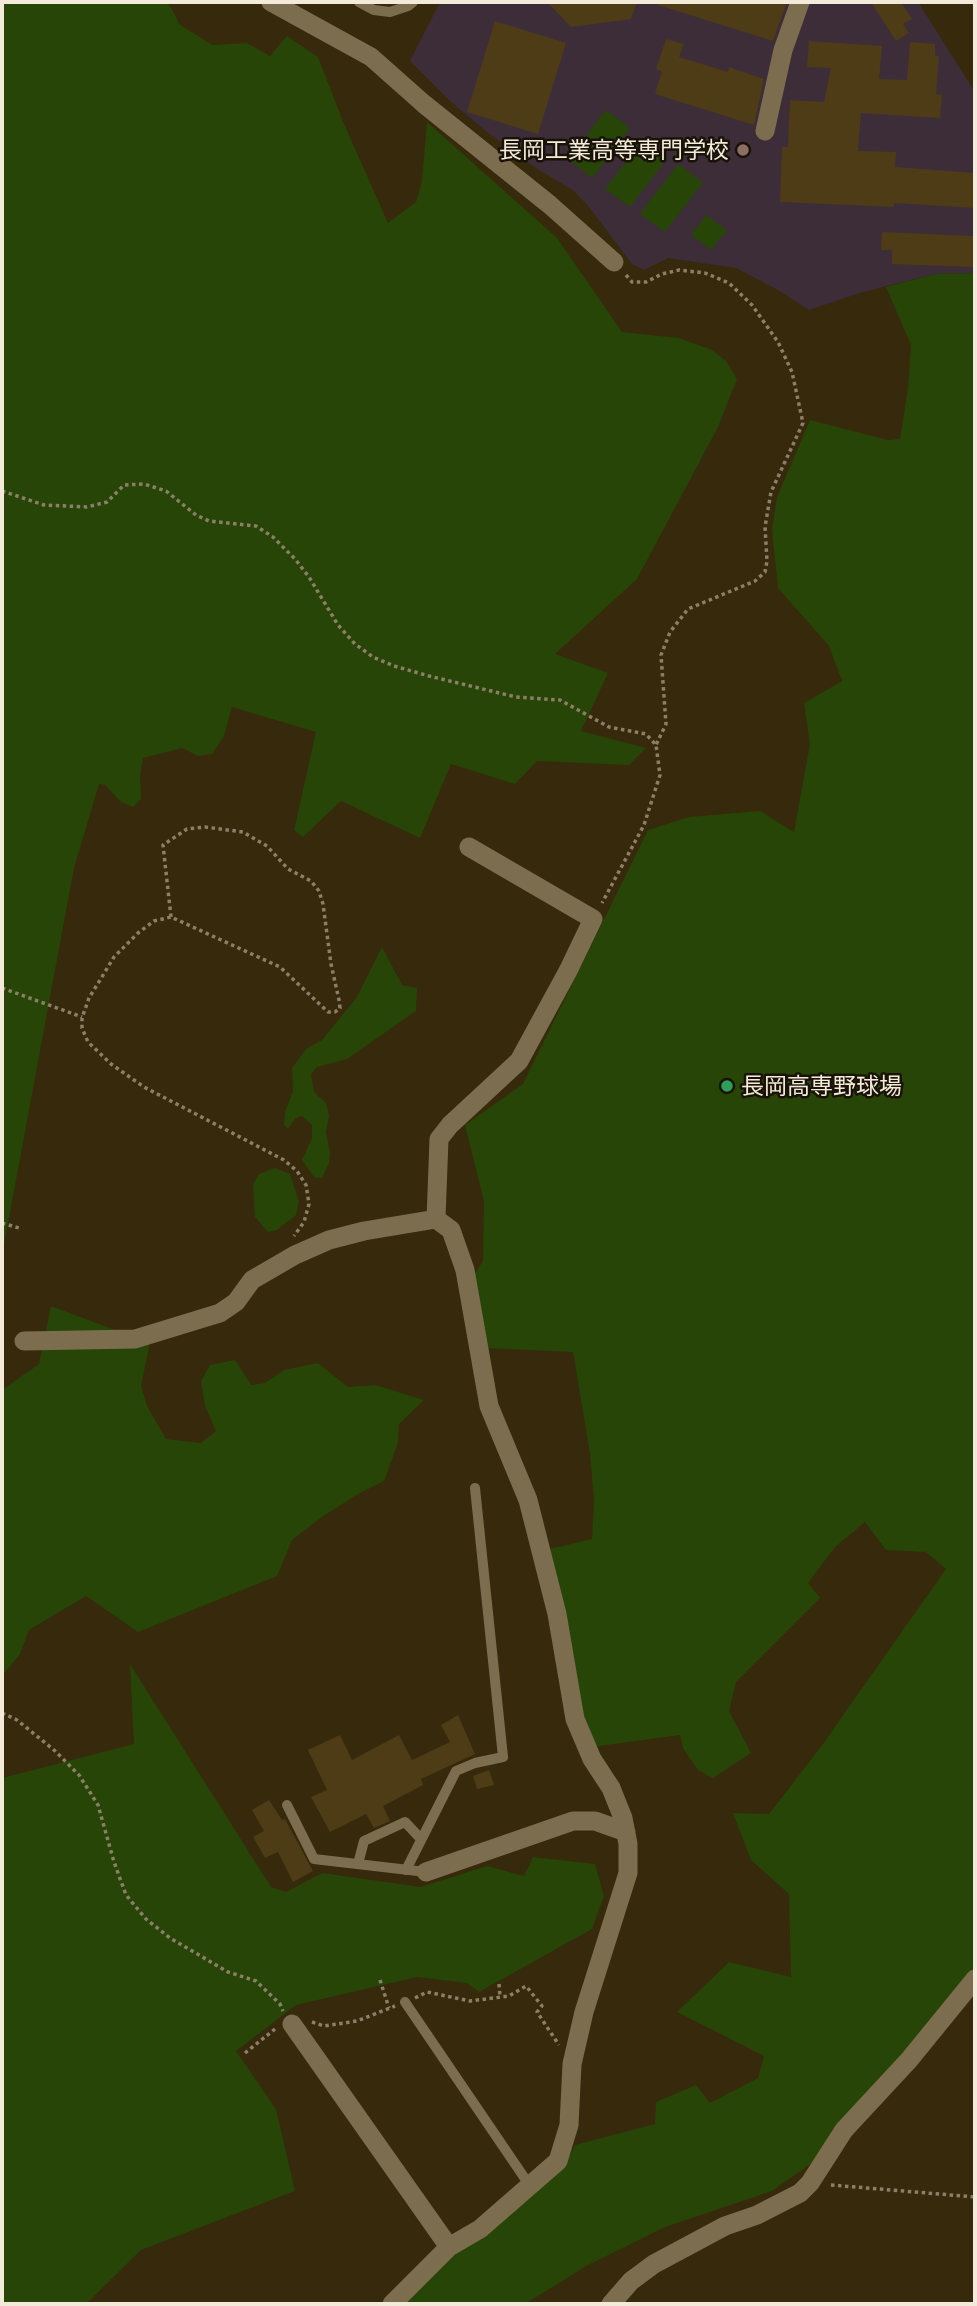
<!DOCTYPE html>
<meta charset="utf-8">
<style>
body{margin:0}
#map{position:relative;width:977px;height:2306px;overflow:hidden;background:#37290b;font-family:Barlow,sans-serif}
canvas{display:block}
.frame{position:absolute;inset:0;border:4px solid #f3ead9;pointer-events:none}
</style>
<div id="map">
<canvas width="977" height="2306"></canvas>
<div class="frame"></div>
</div>
<script>
const ctx = document.querySelector('canvas').getContext('2d');
ctx.lineJoin = 'round';
function paint(path, color) { ctx.fillStyle = color; ctx.fill(path, 'evenodd'); }
const toPath = rows => new Path2D(rows.map(r => 'M' + r).join(''));
function trace(path, color, width, dash) { ctx.strokeStyle = color; ctx.lineWidth = width; ctx.lineCap = dash ? 'butt' : 'round'; ctx.setLineDash(dash || []); ctx.stroke(path); }
function write(font, color, halo, rows, align = 'center') {
  ctx.font = font + ' Barlow,"Noto Sans JP",sans-serif'; ctx.lineWidth = 5; ctx.setLineDash([]); ctx.textBaseline = 'middle'; ctx.strokeStyle = halo; ctx.fillStyle = color; for (const [text, x, y, turn = 0] of rows) {
    ctx.save(); ctx.translate(x, y); ctx.rotate((+turn || 0) * Math.PI / 180); ctx.textAlign = isNaN(turn) ? turn : align; if (halo) ctx.strokeText(text, 0, 0); ctx.fillText(text, 0, 0); ctx.restore();
  }
}
const education = toPath([
 [440,2,918,2,975,92,975,273,935,274,863,292,809,310,778,290,736,268,668,258,644,270,632,264,589,207,574,191,536,168,487,132,450,101,410,61]
]);
const green = toPath([
 [2,2,168,2,180,25,213,45,247,43,270,56,287,36,318,57,344,124,388,223,416,202,422,181,427,122,557,238,622,332,679,338,712,350,726,361,737,379,718,427,637,579,555,654,608,673,581,731,646,748,629,765,537,761,515,784,451,764,420,838,341,801,303,837,294,830,316,732,232,707,224,736,212,754,198,756,182,748,143,758,140,776,141,799,133,807,121,802,105,785,99,784,74,868,3,1250],
 [606,110,630,128,592,178,568,159],
 [643,139,668,157,630,207,605,189],
 [678,164,703,182,665,232,640,214],
 [706,215,727,230,711,250,691,235],
 [975,273,975,1968,919,2038,812,2163,772,2191,665,2227,588,2265,525,2304,400,2304,451,2253,483,2239,566,2163,575,2145,655,2124,656,2102,696,2085,710,2103,758,2078,764,2056,677,2012,729,1962,791,1977,789,1894,751,1860,733,1813,769,1814,820,1748,946,1569,926,1552,886,1550,865,1522,835,1547,808,1583,820,1598,736,1682,729,1711,751,1753,713,1778,698,1770,683,1748,680,1735,592,1747,584,1723,550,1549,592,1539,594,1500,590,1454,573,1352,486,1348,474,1275,483,1261,484,1201,465,1125,523,1084,648,830,689,817,760,811,794,832,810,744,804,703,842,681,829,646,778,588,772,530,777,497,810,420,888,440,900,439,908,388,911,345,886,287,935,274],
 [382,947,402,985,417,988,416,1011,347,1059,317,1067,311,1074,314,1092,326,1103,329,1115,326,1132,330,1153,329,1163,322,1178,314,1177,302,1160,312,1138,312,1125,302,1116,296,1118,288,1129,284,1125,285,1112,293,1091,292,1068,306,1049,322,1040,357,997],
 [275,1168,290,1174,299,1201,296,1215,277,1230,268,1232,255,1217,253,1184,259,1174],
 [51,1306,150,1343,141,1386,147,1406,166,1439,201,1443,216,1431,205,1406,201,1381,210,1365,235,1360,251,1385,265,1383,284,1370,318,1363,348,1387,375,1385,424,1400,399,1424,398,1443,384,1481,358,1494,322,1517,292,1540,277,1576,138,1632,86,1596,29,1630,20,1654,2,1676,2,1390,39,1364],
 [130,1664,271,1887,286,1892,322,1873,421,1887,487,1866,524,1876,533,1857,595,1864,604,1896,592,1929,479,1992,467,1983,417,1977,296,2005,236,2051,276,2109,295,2191,141,2250,86,2304,2,2304,2,1778,134,1744]
]);
const building = toPath([
 [547,2,637,2,631,19,571,27],
 [659,2,787,2,773,41,658,5],
 [871,2,901,2,912,19,903,24,909,33,896,41],
 [495,21,566,43,538,134,467,112],
 [666,39,684,44,679,57,728,72,729,67,764,79,754,125,655,94,662,71,656,69],
 [809,41,882,46,879,79,907,80,910,42,935,44,935,56,939,56,936,94,942,95,940,118,861,113,858,151,896,152,895,167,975,173,975,208,894,203,894,207,780,202,782,147,788,147,790,100,824,102,831,68,807,67],
 [882,232,975,236,975,267,892,264,892,250,881,250],
 [458,1715,475,1754,421,1779,423,1785,383,1806,390,1821,374,1828,366,1814,330,1832,311,1797,327,1790,308,1750,340,1735,352,1760,399,1735,412,1760,450,1742,441,1725],
 [489,1770,494,1785,477,1789,473,1776],
 [269,1800,282,1820,285,1819,313,1871,293,1882,278,1852,265,1858,253,1837,264,1831,252,1810]
]);
const path = toPath([
 [626,275,632,282,646,282,662,274,679,270,705,273,729,283,752,305,778,342,792,372,803,423,771,492,765,527,767,561,765,572,755,581,688,609,670,632,661,655,666,724,656,745],
 [2,491,44,505,87,507,107,502,124,485,144,484,166,491,196,515,209,521,256,526,273,537,295,559,309,577,338,625,355,644,373,657,394,666,429,676,516,697,560,700,609,727,646,734,656,745,660,775,644,825,602,903],
 [171,917,163,845,187,829,205,827,243,832,267,846,288,869,311,881,319,891,323,904,331,964,339,1000,340,1008,335,1012,328,1012,280,967,171,917,154,921,138,933,114,957,89,998,82,1018,82,1028,88,1042,111,1064,144,1087,284,1160,297,1171,306,1185,309,1204,304,1222,294,1236],
 [2,988,82,1017],
 [2,1223,19,1228],
 [2,1713,17,1720,54,1750,79,1775,98,1805,114,1862,126,1895,146,1919,170,1938,228,1972,256,1981,280,2004,283,2011],
 [380,1980,389,2008],
 [499,1984,500,1997],
 [415,1998,427,1992,470,2001,509,1996,526,1986,542,2006,537,2012,559,2045],
 [312,2022,324,2026,357,2021,395,2006],
 [245,2053,275,2029],
 [831,2185,975,2197]
]);
const service = toPath([
 [359,2,374,10,390,12,408,6,413,2],
 [287,1805,314,1859,426,1872],
 [358,1864,364,1841,405,1822,421,1839],
 [406,1870,456,1771,475,1763,503,1757,475,1488],
 [405,2002,530,2186]
]);
const minor = toPath([
 [271,2,371,57,424,104,550,205,614,262],
 [765,131,783,50,800,2],
 [436,1219,439,1139,450,1125,519,1061,568,971,593,919,469,847],
 [24,1341,135,1339,220,1313,236,1302,252,1280,295,1255,329,1240,364,1231,436,1219,451,1230,465,1270,489,1406,528,1500,557,1614,575,1719,592,1759,611,1788,623,1818,628,1844,628,1873,584,2012,572,2064,569,2125,558,2161,480,2229,449,2247,392,2304],
 [426,1872,573,1821,595,1821,626,1832],
 [292,2024,449,2247],
 [611,2304,631,2281,654,2264,725,2226,757,2215,800,2193,810,2183,844,2130,909,2060,975,1979]
]);
const markers = [
 [743,150,7,"#8d6e63"],
 [727,1086,7,"#2e9e5b"]
];
const poiNames = [
 ["長岡工業高等専門学校",729,150],
 ["長岡高専野球場",741,1086,"left"]
];
paint(education, '#3d2d39');
paint(green, '#274506');
paint(building, '#4d3c16');
trace(path, '#8b7f67', 3.5, [3.5, 3.5]);
trace(service, '#7c6d4e', 10);
trace(minor, '#7c6d4e', 19);
for (const [x, y, r, color] of markers) { const dot = new Path2D(); dot.arc(x, y, r, 0, 2 * Math.PI); ctx.fillStyle = color; ctx.fill(dot); trace(dot, '#191307', 2.5); }
write('23px', '#f3ead9', '#191307', poiNames, 'right');
</script>
